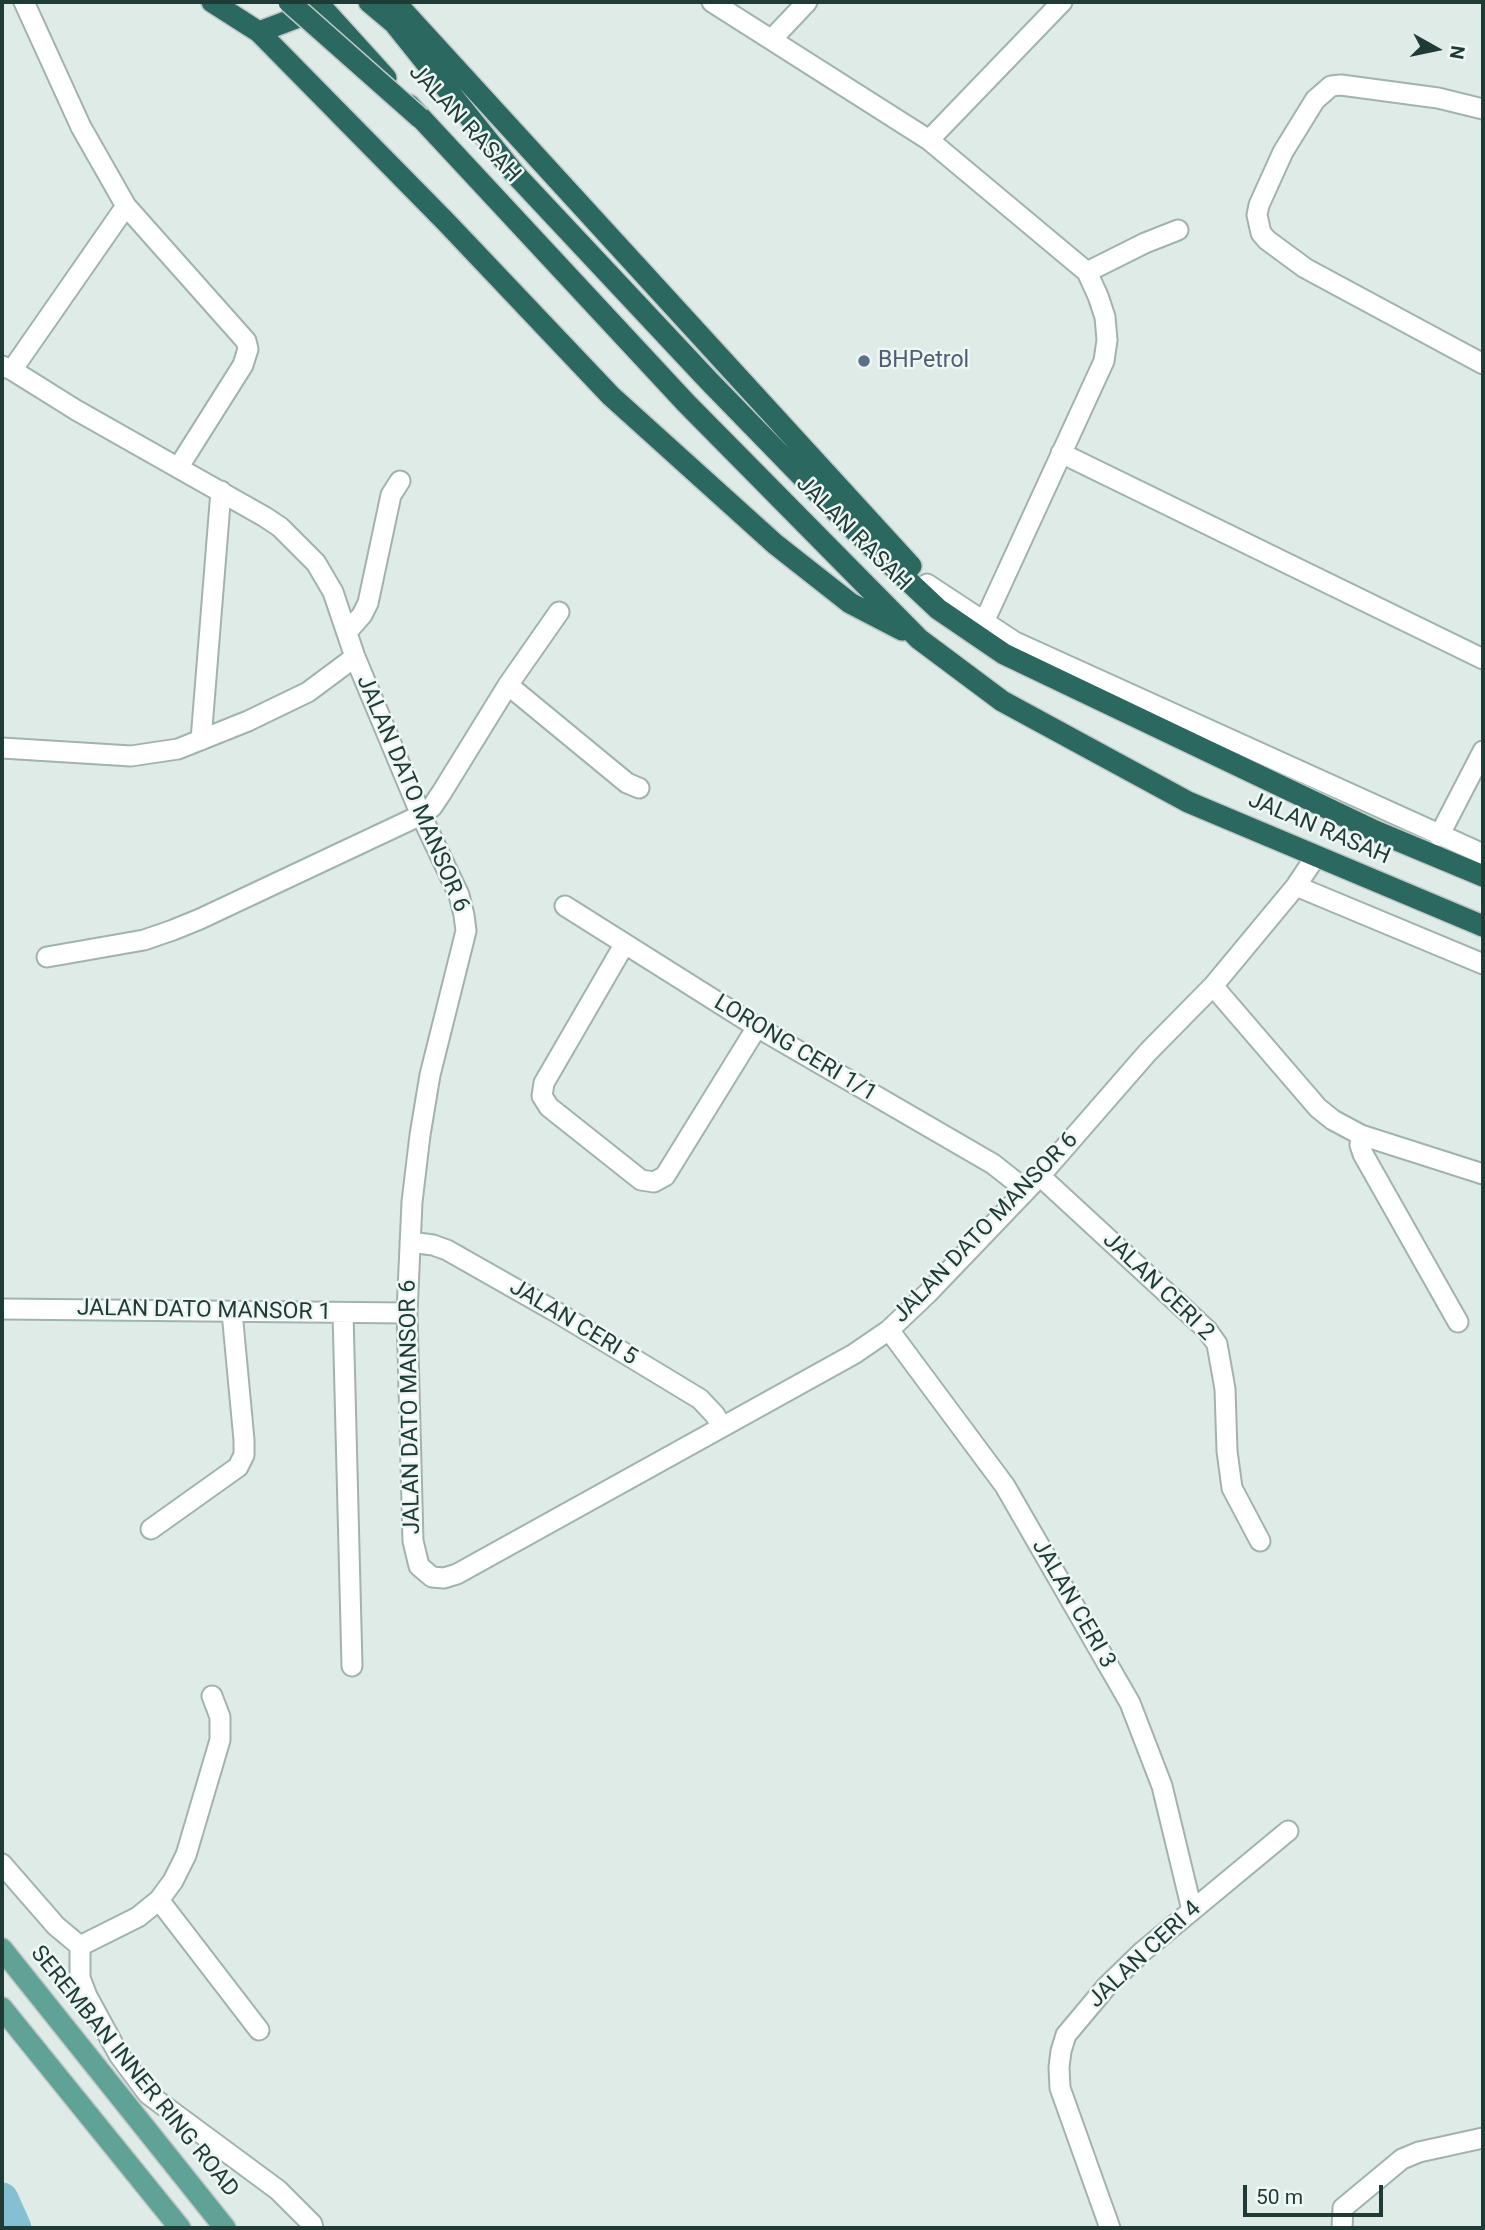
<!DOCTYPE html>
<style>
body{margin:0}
#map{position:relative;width:1485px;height:2230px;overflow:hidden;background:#deebe6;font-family:Roboto,sans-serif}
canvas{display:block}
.frame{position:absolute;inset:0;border:4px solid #1f3b36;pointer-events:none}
.north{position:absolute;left:1401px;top:14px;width:70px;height:70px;-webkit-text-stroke:5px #eff7f4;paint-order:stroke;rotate:99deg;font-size:19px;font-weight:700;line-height:28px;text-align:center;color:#1f3b36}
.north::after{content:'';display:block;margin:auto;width:24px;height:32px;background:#1f3b36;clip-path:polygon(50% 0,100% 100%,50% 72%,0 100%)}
.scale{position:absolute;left:1243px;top:2185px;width:140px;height:32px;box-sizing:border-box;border:4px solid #1f3b36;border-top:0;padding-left:9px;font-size:21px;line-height:24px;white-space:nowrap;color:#1f3b36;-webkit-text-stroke:5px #eff7f4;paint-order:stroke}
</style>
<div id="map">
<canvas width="1485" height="2230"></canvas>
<div class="frame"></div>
<div class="north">N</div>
<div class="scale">50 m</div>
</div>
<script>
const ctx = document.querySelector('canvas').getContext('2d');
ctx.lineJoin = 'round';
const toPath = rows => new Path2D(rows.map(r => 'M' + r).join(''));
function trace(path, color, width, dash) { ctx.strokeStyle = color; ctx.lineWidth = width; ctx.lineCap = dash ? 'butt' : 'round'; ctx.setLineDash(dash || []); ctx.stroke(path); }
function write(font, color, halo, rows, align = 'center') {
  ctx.font = font + ' Roboto,sans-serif'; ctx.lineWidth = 5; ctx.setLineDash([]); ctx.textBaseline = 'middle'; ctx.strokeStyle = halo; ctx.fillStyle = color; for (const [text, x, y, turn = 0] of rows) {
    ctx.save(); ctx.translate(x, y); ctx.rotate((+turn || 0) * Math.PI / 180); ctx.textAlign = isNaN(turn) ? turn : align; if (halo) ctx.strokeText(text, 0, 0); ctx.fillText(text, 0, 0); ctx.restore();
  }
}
const river = toPath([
 [2,2199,15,2228]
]);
const minor = toPath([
 [24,2,81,127,126,206,246,341,248,349,243,365,178,468],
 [712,2,929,140,1087,272,1098,296,1105,317,1107,340,1104,361,984,622],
 [772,39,807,2],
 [1483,109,1438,98,1341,85,1331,86,1315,100,1283,152,1259,205,1257,215,1261,233,1267,240,1305,268,1483,364],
 [929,140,1062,2],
 [1087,272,1145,243,1178,230],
 [2,366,12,370,76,410,265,517,280,527,316,563,333,592,355,657,421,815,459,895,464,915,466,931,430,1075,420,1135,412,1202,407,1313,413,1541,419,1566,432,1577,444,1578,457,1574,854,1354,889,1330,928,1293,1040,1176,1148,1052,1213,986,1296,886,1316,856],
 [12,370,126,206],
 [1061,453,1483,659],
 [927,584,1015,642,1483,854],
 [347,632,362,615,368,603,391,495,400,481],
 [508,685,627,783,639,788],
 [201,740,221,491],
 [2,748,131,756,178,749,248,721,308,692,355,657],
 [1439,836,1483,751],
 [1296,886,1483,964],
 [565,906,757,1027,993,1164,1026,1190],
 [624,945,544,1083,542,1096,549,1107,641,1180,654,1182,665,1176,757,1027],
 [47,957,144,940,173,930,200,919,421,815,432,807,442,792,508,685,559,612],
 [1213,986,1318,1108,1333,1120,1361,1135,1483,1174],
 [1361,1135,1360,1145,1363,1154,1458,1322],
 [1040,1176,1207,1330,1217,1344,1225,1389,1227,1451,1232,1488,1260,1541],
 [410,1242,433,1245,447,1250,558,1313,700,1399,715,1415,722,1427],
 [2,1309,407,1313],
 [343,1313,352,1666],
 [889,1330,1005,1486,1130,1703,1162,1786,1192,1910],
 [151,1529,238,1467,244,1455,244,1440,232,1312],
 [2,1864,56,1926,80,1946],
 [159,1900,259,2030],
 [80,1946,80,1978,87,1996,119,2055,148,2094,278,2190,312,2224,313,2228],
 [80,1946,138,1917,159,1900,173,1881,186,1855,220,1740,220,1717,212,1696],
 [1110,2228,1060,2088,1059,2067,1061,2051,1066,2035,1107,1986,1142,1952,1288,1831],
 [1342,2228,1343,2208,1402,2159,1419,2152,1483,2138]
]);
const major = toPath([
 [2,1949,225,2228],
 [2,2008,180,2228]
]);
const highway = toPath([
 [212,2,259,32,446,222,611,396,775,544,850,603,902,630],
 [317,2,386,78],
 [369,2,394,23,515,174,708,380,851,527,938,609,1004,654,1375,831,1483,876],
 [395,2,911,566],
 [259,32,296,18,314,3],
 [409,105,686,403,919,639,1002,701,1188,802,1483,926]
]);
const highwayBridge = toPath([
 [289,2,420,118]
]);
const markers = [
 [864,361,7,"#5c6f8a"]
];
const streetNames = [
 ["JALAN RASAH",464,124,47],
 ["JALAN RASAH",853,534,45],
 ["JALAN DATO MANSOR 6",412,794,67],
 ["JALAN RASAH",1319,829,23],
 ["LORONG CERI 1/1",795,1049,31],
 ["JALAN DATO MANSOR 6",986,1228,-46],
 ["JALAN CERI 2",1158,1287,44],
 ["JALAN DATO MANSOR 1",204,1311,1],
 ["JALAN CERI 5",573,1323,31],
 ["JALAN DATO MANSOR 6",411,1407,-91],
 ["JALAN CERI 3",1073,1604,60],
 ["JALAN CERI 4",1145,1955,-43],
 ["SEREMBAN INNER RING ROAD",134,2072,51]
];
const serviceNames = [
 ["BHPetrol",878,361]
];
trace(river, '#84c0d2', 33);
trace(minor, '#a1b3ae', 23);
trace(major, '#c0c8c7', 24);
trace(highway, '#c0c8c7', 24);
trace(minor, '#fff', 19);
trace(major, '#61a296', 21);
trace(highway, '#2a6860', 21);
trace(highwayBridge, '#c0c8c7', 24, []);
trace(highwayBridge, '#2a6860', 21);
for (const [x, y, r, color] of markers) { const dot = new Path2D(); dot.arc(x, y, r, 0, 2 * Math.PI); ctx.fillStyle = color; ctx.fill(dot); trace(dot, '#eff7f4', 2.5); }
write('23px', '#1f3b36', '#eff7f4', streetNames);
write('23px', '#4e5e75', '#eff7f4', serviceNames, 'left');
</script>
